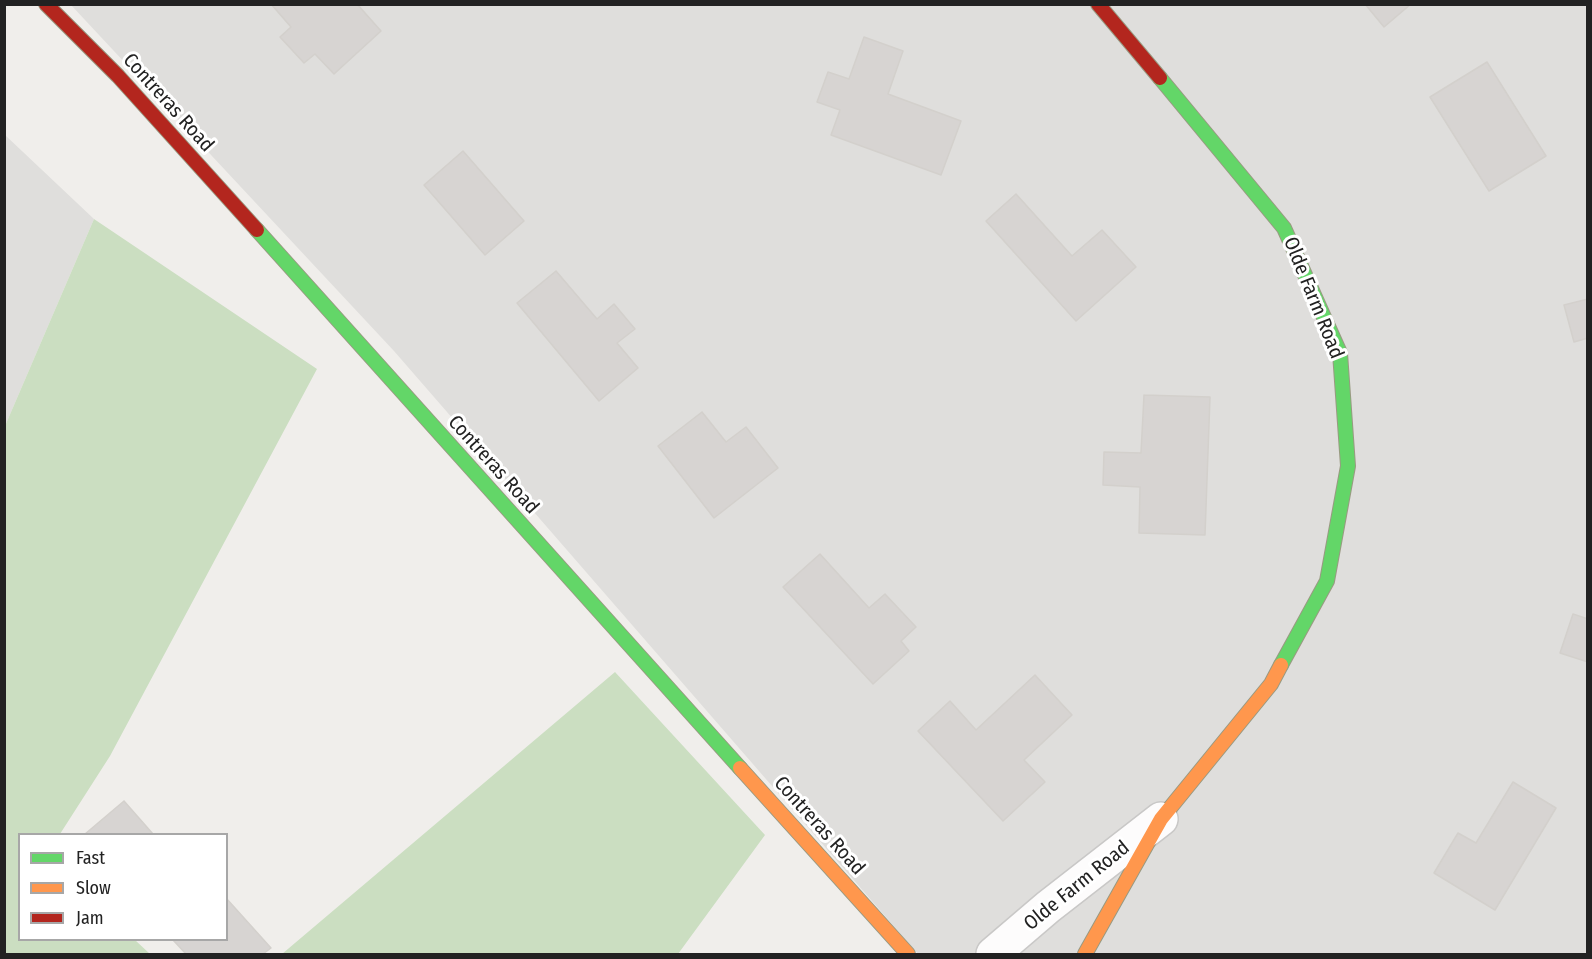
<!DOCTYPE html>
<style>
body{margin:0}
#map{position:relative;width:1592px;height:959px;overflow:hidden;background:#f0eeeb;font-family:"Fira Sans Condensed",sans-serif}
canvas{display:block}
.frame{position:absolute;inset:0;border:6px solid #222;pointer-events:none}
.legend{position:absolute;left:18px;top:833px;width:210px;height:108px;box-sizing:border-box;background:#fff;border:2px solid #a7a7a7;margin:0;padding:8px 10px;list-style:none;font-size:18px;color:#222}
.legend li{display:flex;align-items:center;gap:12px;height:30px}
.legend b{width:30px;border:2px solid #a7a7a7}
</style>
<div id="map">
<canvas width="1592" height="959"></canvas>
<div class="frame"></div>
<ul class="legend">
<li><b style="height:8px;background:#63d668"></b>Fast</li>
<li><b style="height:8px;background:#ff974d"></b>Slow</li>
<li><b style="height:8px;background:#b3261e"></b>Jam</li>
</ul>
</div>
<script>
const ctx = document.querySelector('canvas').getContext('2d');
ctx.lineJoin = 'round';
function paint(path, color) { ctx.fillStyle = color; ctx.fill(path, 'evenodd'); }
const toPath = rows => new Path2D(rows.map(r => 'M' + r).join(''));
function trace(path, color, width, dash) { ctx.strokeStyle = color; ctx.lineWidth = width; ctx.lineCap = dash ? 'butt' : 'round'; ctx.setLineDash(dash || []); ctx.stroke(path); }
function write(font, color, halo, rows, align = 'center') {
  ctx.font = font + ' "Fira Sans Condensed",sans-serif'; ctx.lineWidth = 6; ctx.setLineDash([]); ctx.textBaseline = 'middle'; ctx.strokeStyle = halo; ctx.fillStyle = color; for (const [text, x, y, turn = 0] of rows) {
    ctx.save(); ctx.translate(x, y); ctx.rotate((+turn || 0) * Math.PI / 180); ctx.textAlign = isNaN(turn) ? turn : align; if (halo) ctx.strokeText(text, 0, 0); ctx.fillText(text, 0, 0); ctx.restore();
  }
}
const residential = toPath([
 [71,5,1587,5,1587,954,918,954,394,351],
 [5,135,94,219,5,426]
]);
const forest = toPath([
 [94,219,317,369,110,756,60,834,20,834,20,940,135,940,150,954,5,954,5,426],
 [615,672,765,835,678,954,282,954]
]);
const building = toPath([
 [271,4,357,4,381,31,334,74,315,54,304,63,280,37,291,27,271,4],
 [1365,4,1411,4,1384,27,1365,4],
 [864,37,903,51,888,94,961,121,941,175,831,135,840,110,817,102,828,72,849,79,864,37],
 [1487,62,1546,156,1489,191,1430,97,1487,62],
 [463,151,524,221,485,255,424,185,463,151],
 [1016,194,1072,256,1102,230,1136,267,1076,321,986,221,1016,194],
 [556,271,597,319,614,304,635,329,617,343,638,368,599,401,517,303,556,271],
 [1588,299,1588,338,1574,342,1564,305,1588,299],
 [1144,395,1210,397,1205,535,1139,533,1140,487,1103,485,1104,452,1141,453,1144,395],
 [702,412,726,442,746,427,778,468,714,518,658,446,702,412],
 [820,554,869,608,885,594,916,627,901,641,909,651,873,684,783,587,820,554],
 [1573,614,1588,619,1588,662,1560,653,1573,614],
 [1035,675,1072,715,1024,760,1045,782,1003,821,918,731,950,701,976,730,1035,675],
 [1513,782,1556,808,1495,910,1434,873,1458,833,1476,843,1513,782],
 [124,801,153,834,85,834,124,801],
 [226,898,271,948,263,954,186,954,173,940,226,940,226,898]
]);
const street = toPath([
 [993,954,1048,907,1161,819]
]);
const fast = toPath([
 [1160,78,1284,228,1340,353,1348,466,1327,581,1281,665],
 [257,230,740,768]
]);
const slow = toPath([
 [740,768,908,954],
 [1085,954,1161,819,1271,684,1281,665]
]);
const jam = toPath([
 [46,4,118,76,257,230],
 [1098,4,1160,78]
]);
const streetNames = [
 ["Contreras Road",168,103,48],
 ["Olde Farm Road",1313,298,68],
 ["Contreras Road",493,465,48],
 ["Contreras Road",819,826,48],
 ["Olde Farm Road",1077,886,-39]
];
paint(residential, '#dfdedc');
paint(forest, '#cbdec1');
paint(building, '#d7d4d2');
trace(building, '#d3d0cc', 1.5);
trace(street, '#c9c8c7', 36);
trace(fast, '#999a82', 16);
trace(slow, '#999a82', 16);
trace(jam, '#999a82', 16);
trace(street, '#fdfcfc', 33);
trace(fast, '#63d668', 14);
trace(slow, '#ff974d', 14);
trace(jam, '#b3261e', 14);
write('20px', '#222', '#fff', streetNames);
</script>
